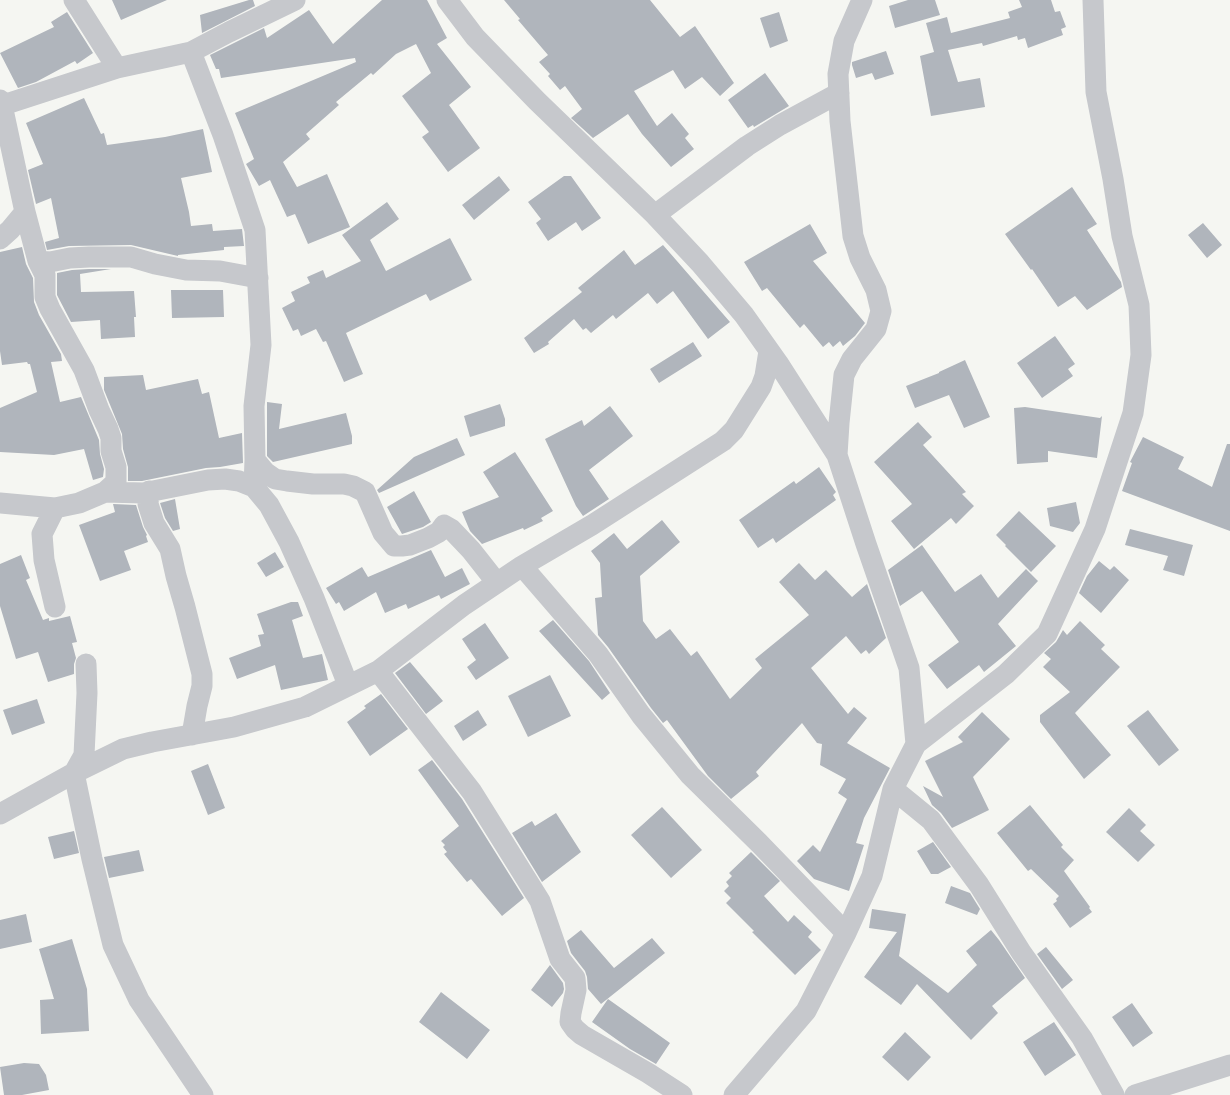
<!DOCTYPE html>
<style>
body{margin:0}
canvas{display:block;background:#f5f6f2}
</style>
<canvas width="1230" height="1095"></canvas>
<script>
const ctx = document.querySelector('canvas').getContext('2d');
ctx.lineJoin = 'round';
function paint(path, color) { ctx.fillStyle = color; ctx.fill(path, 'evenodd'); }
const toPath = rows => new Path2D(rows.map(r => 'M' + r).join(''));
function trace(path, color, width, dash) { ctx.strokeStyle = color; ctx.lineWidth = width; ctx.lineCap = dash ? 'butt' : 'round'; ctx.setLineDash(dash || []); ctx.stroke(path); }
const building = toPath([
 [112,0,167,0,121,20],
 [249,0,253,0,255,6,202,33,200,15],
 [382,0,427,0,447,38,437,44,471,87,449,105,480,148,448,172,422,137,429,132,402,96,431,73,416,44,396,54,373,75,371,73,336,102,339,105,306,134,310,139,283,162,297,187,327,174,350,227,308,244,295,214,287,217,270,180,259,186,246,164,254,159,235,113,356,62,355,58,221,78,219,69,216,69,210,55,264,28,267,38,309,10,333,44],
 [504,0,650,0,680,37,695,26,734,83,720,96,702,77,685,89,673,70,634,91,657,126,672,113,689,134,685,138,694,149,671,167,642,134,628,114,593,138,571,118,582,109,565,86,560,90,548,76,550,74,539,62,548,55,518,20,520,19],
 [908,0,935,0,940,15,895,28,889,6],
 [1019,0,1051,0,1055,12,1060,11,1066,27,1061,29,1063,35,1028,48,1025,38,1018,40,1017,36,983,46,982,43,948,50,958,82,980,78,985,107,931,116,920,56,934,52,926,23,947,17,951,33,1010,18,1008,12,1022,7],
 [67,12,93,53,77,64,75,61,36,82,18,88,0,53,54,27,51,22],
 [779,12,788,41,770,48,760,18],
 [886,51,894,74,875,80,872,73,856,78,852,65,852,62],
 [765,73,789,106,754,127,753,125,748,128,728,100],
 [84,98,101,134,104,133,107,145,165,137,203,129,212,172,181,178,189,212,191,226,212,224,213,231,242,229,244,246,224,247,224,250,178,255,178,256,131,245,69,246,47,250,45,242,59,238,51,198,36,204,28,170,43,164,26,123],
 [499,176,510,190,474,220,462,205],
 [564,176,571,176,601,218,582,231,576,222,548,241,536,223,541,219,528,202],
 [1072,187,1097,224,1087,230,1121,282,1122,287,1087,310,1075,296,1058,307,1032,269,1031,270,1005,234],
 [387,202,399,219,370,240,386,271,450,238,472,280,430,301,426,294,346,333,363,374,344,382,326,341,323,342,316,329,301,336,298,329,293,331,282,308,295,301,291,292,310,283,307,277,323,270,326,278,361,261,342,235],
 [1203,223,1222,245,1207,258,1188,235],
 [810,224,827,253,813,261,865,323,855,336,843,346,840,341,833,347,829,342,823,347,804,324,800,328,767,288,762,291,744,262],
 [663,245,730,322,708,339,673,291,657,304,648,293,616,319,613,315,591,333,586,328,583,330,574,319,548,342,549,344,534,353,524,338,582,292,578,288,624,250,635,265],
 [22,247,26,264,33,278,34,302,39,315,61,354,62,361,51,362,60,402,81,397,99,440,100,454,104,469,103,477,93,480,84,449,54,455,0,452,0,408,37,392,30,364,28,364,27,362,2,365,0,351,0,252],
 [89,269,111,269,80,274,81,292,134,291,136,317,134,317,135,337,101,339,100,320,71,322,57,295,57,273,72,270],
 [171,290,223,290,224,317,172,318],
 [1055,336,1075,364,1068,369,1073,376,1042,398,1017,363],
 [693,342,702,356,659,383,650,369],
 [965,360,990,417,964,428,949,395,915,408,906,386,939,373,939,372],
 [143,375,146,390,198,379,202,394,209,392,219,438,242,433,243,463,220,467,206,468,142,481,128,481,128,467,123,449,122,434,104,390,104,377],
 [267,402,282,404,279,429,346,413,352,436,352,444,273,462,267,456],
 [500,404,505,419,505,426,470,437,464,416],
 [610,406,633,436,589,470,609,499,583,516,576,506,545,439,582,420,584,426],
 [1025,407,1100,418,1102,416,1097,458,1048,451,1048,462,1017,464,1014,408],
 [918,422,932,437,923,445,966,492,962,494,974,506,956,524,951,518,914,549,891,521,912,504,874,462],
 [1143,437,1184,457,1178,469,1212,487,1227,444,1230,444,1230,531,1122,491,1132,463,1130,462],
 [457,438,465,455,379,493,377,490,414,457],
 [515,452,553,511,541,518,543,521,524,530,523,528,482,544,470,531,462,512,499,497,483,472],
 [819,467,836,492,833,495,836,500,776,543,773,538,758,548,739,520,794,481,796,484],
 [414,491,431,522,423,527,402,534,387,507],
 [175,499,180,529,173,531,165,518,160,503],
 [1076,502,1080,523,1073,532,1050,526,1047,508],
 [113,504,136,505,143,527,147,535,146,536,148,542,124,551,131,570,100,581,79,525,115,512],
 [1019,511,1056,546,1031,572,1005,546,1006,545,996,535],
 [662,520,680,542,640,576,643,621,656,639,670,629,691,656,697,651,730,699,762,668,755,659,809,615,779,582,799,563,815,580,826,570,852,597,867,584,886,638,869,654,866,650,861,654,846,636,811,668,848,714,854,707,867,718,847,743,890,768,864,818,856,843,864,845,849,891,814,879,797,861,813,845,820,852,847,799,838,793,846,779,820,765,822,744,817,743,802,723,756,772,759,776,731,799,708,776,667,720,663,723,651,708,608,647,598,635,595,598,602,597,600,563,591,551,614,533,627,549],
 [1130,529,1193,545,1184,576,1163,570,1168,556,1125,545],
 [922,545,955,592,981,574,998,598,1026,569,1038,581,998,624,1016,646,984,672,979,665,947,689,928,665,959,642,922,591,900,606,888,570],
 [431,550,445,577,462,568,470,584,441,599,439,595,408,609,406,604,385,613,376,592,344,611,339,602,336,604,326,588,362,567,368,577],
 [275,552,284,567,266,577,257,563],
 [21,555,30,578,26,580,43,620,49,618,49,621,70,616,77,642,72,643,76,658,74,664,74,674,48,682,38,652,16,659,0,606,0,564],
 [1099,561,1110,570,1114,566,1129,580,1101,613,1079,593,1087,576],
 [291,602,298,602,303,616,292,620,303,658,322,654,328,680,281,690,275,665,237,679,229,658,261,646,258,635,264,634,257,614],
 [553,620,589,661,610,693,602,700,539,631],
 [1080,621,1105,645,1101,649,1120,667,1075,713,1111,755,1084,779,1040,722,1040,715,1070,692,1043,667,1051,659,1044,653,1056,642,1063,630,1067,635],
 [485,623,509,658,476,680,467,667,476,660,462,639],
 [410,662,443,701,426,714,395,673],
 [550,675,571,716,528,737,508,696],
 [381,694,408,729,370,756,347,722,366,708,364,706],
 [37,699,45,723,12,735,3,710],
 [478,710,487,725,463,741,454,726],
 [1148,710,1179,750,1159,766,1127,726],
 [982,712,1010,739,973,777,989,810,952,828,941,813,932,805,923,786,943,797,925,761,963,742,958,737],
 [432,760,462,799,524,898,502,916,471,879,467,882,444,854,447,852,443,847,445,845,441,841,459,826,418,770],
 [208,764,225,808,208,815,191,771],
 [1030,805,1063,845,1061,847,1074,860,1064,871,1090,907,1089,908,1092,912,1070,928,1053,904,1057,901,1056,899,1059,896,1031,869,1028,871,997,833],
 [662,807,702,850,671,878,631,835],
 [1129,808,1146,825,1140,831,1155,845,1138,862,1106,832],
 [556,813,581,852,542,882,512,833,532,821,535,826],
 [74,831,79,853,54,859,48,837],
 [933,842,951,867,938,874,931,874,917,851],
 [139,850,144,871,109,878,104,857],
 [751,852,780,881,764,896,788,922,794,915,812,932,808,937,821,950,795,975,752,932,754,931,726,903,731,898,724,891,729,886,726,882,732,876,729,873],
 [951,886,970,893,980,909,977,915,945,903],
 [872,909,906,914,899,956,948,993,977,965,966,951,991,930,999,940,1025,978,992,1006,998,1013,971,1040,917,984,901,1005,864,977,897,932,869,928],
 [26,914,32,942,0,949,0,920],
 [581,930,614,968,652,938,665,953,601,1004,588,989,587,977,585,971,571,953,567,941],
 [72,939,87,989,89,1031,41,1034,40,1000,54,999,39,949],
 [1046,947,1073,980,1062,989,1037,954],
 [550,965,563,983,564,989,563,993,552,1007,531,990],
 [441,992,490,1030,467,1059,419,1022],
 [608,999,670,1043,656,1064,630,1049,592,1022],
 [1132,1003,1153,1033,1133,1047,1112,1017],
 [1054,1022,1076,1055,1045,1076,1023,1042],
 [905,1032,931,1057,908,1081,882,1057],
 [24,1063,39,1064,46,1075,49,1090,22,1095,4,1095,0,1067]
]);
const minor = toPath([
 [74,0,117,68],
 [447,0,475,37,537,101,655,215,700,263,744,315,778,363,837,455,866,544,909,668,916,744,893,789,872,876,846,933,806,1011,734,1095],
 [191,52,223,135,255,230,261,345,254,406,255,460,254,487],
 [0,100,2,105,25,212,38,261,45,275,45,297,50,309,84,370,99,410,108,429,111,438,111,451,116,467,116,482,105,492],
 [0,106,117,68,191,52,229,32,295,0],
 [655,215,747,146,780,125,839,93],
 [0,239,10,230,25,212],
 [38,261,50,262,70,258,89,257,131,257,155,264,186,270,220,271,258,278],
 [837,455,839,423,844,375,852,359,876,329,881,311,876,290,860,258,853,236,840,121,838,74,844,41,862,0],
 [255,460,265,472,275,479,287,481,313,484,344,484,353,486,365,492,383,533,394,546,402,546,410,545,428,538,439,532,444,525,451,529,471,550,497,583],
 [149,491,148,504,154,523,170,549,176,576,185,607,202,674,202,686,197,706,192,735],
 [0,503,55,508,79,503,105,492,143,493,208,480,225,479,239,481,254,487,269,505,289,542,314,598,348,685],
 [55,508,42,534,44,560,55,607],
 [522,566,598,654,641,715,690,775,759,843,846,933],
 [86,664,87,693,84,755,74,773,92,859,113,945,139,1000,203,1095],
 [378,671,472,792,540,901,560,959,575,978,576,990,571,1013,570,1022,575,1029,582,1035,648,1073,682,1095],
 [916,744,1006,674,1047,634,1095,529,1133,413,1141,355,1139,305,1122,236,1113,179,1096,92,1093,0],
 [893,789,931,820,979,885,1021,952,1082,1038,1114,1095],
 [0,814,74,773,123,749,152,742,234,727,305,707,378,671,464,605,522,566,592,525,723,441,734,430,761,387,765,376,769,351],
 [1135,1095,1230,1065]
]);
paint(building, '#b0b5bc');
trace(minor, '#c6c8cc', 21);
</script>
